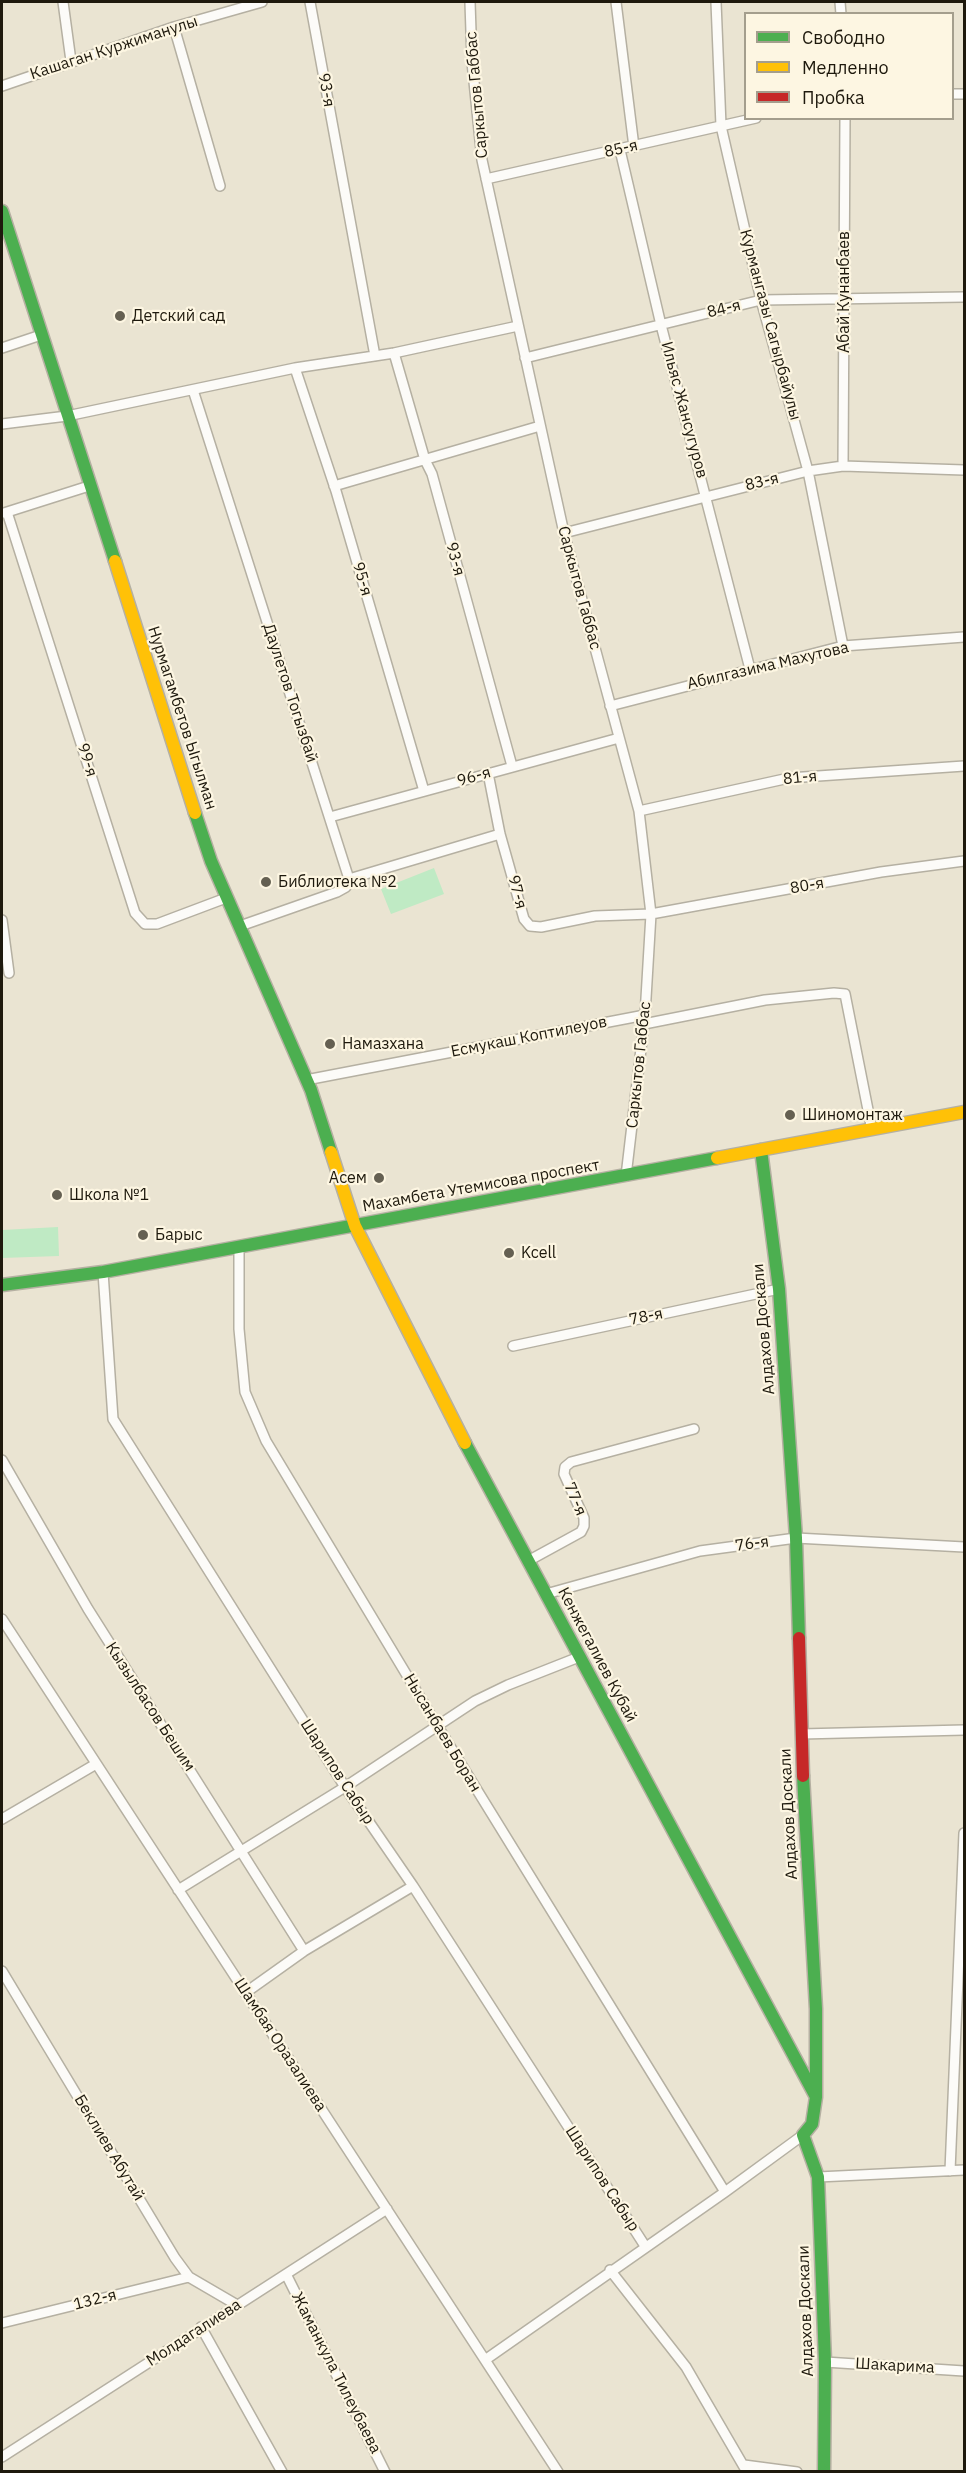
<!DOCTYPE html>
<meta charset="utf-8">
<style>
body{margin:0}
#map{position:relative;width:966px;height:2473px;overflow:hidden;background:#eae4d2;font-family:"IBM Plex Sans",sans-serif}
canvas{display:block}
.frame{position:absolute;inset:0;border:3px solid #1e190d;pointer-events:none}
.legend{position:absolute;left:744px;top:12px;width:210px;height:108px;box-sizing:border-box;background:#fdf6e2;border:2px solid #a49e8d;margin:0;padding:8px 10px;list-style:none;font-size:18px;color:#1e190d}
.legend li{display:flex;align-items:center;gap:12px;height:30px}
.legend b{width:30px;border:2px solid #a49e8d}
</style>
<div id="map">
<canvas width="966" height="2473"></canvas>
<div class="frame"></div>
<ul class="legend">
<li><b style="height:8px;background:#4caf50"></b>Свободно</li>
<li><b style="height:8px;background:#ffc107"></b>Медленно</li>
<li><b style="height:8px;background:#c62828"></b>Пробка</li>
</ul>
</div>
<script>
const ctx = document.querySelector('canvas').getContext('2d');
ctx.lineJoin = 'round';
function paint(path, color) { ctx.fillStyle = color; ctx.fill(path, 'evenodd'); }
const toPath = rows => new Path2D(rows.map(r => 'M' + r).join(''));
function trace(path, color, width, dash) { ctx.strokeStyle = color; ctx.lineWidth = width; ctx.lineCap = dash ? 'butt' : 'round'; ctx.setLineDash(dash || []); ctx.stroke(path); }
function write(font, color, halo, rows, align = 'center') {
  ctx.font = font + ' "IBM Plex Sans",sans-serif'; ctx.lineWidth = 4.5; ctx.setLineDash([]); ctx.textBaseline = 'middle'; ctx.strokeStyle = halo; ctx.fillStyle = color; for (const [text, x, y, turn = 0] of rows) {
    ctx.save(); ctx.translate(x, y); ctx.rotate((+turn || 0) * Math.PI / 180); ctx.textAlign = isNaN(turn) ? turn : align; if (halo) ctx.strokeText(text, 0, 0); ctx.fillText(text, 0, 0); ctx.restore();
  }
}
const green = toPath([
 [434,868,444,894,391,914,381,889],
 [58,1227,59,1256,2,1258,2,1230]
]);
const street = toPath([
 [63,2,71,61],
 [310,2,375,356],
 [470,2,472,62,482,160,564,533,639,811,651,914,645,1015,626,1176],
 [616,2,634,147],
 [716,2,721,126,761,300,808,471,843,646],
 [840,2,841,14],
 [174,27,220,186],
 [2,86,174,27,262,2],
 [952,94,964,94],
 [620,150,661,325,750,669],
 [486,179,756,118],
 [2,348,41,335],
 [394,353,425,460,432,474,512,766],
 [525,358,761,300,964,297],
 [295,368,336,491,424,791],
 [193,390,349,879,346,887,337,892,240,926],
 [2,424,67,416,295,368,394,353,518,326],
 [843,466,845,118],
 [334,486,540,426],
 [7,512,135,913,145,924,157,924,226,898],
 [4,513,89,486],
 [564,533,808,471,843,466,964,470],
 [610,706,843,646,964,637],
 [488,773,500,834,524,919,530,926,541,927,595,916,651,914,881,872,964,861],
 [639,811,789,778,964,766],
 [330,817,619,738],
 [349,879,500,834],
 [2,920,9,973],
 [644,1024,765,1000,834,993,845,994,872,1130],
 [306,1080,645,1015],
 [239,1247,239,1329,245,1392,266,1441,432,1717,725,2192],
 [103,1272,113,1419,345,1787,413,1886,645,2246],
 [513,1346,779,1289],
 [2,1460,88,1609,304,1951],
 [528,1561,581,1532,584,1526,584,1518,564,1474,565,1467,571,1462,694,1429],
 [546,1594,700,1551,796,1538,964,1547],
 [2,1619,558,2472],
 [801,1734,964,1730],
 [2,1819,96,1764],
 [178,1890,345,1787,475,1701,508,1685,579,1657],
 [2,1971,175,2258,189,2277,237,2305],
 [245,1993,304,1951,413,1886],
 [950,2171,964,1833],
 [818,2177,964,2170],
 [610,2270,686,2367,747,2472],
 [286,2274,385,2472],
 [2,2323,189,2277],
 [201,2327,282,2472],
 [485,2360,725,2192,803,2135],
 [825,2362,964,2371],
 [2,2457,387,2209],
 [744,2465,797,2472]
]);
const fast = toPath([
 [2,211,115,561],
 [195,813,211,861,311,1090,331,1152],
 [761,1150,779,1289,796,1538,799,1638],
 [2,1285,103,1272,717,1158],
 [465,1443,816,2097],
 [803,1776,816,2009,816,2097,812,2124,803,2135,818,2177,825,2362,824,2472]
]);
const slow = toPath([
 [115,561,195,813],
 [331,1152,355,1226,465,1443],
 [717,1158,964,1112]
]);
const jam = toPath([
 [799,1638,803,1776]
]);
const markers = [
 [120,316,6,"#656052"],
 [266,882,6,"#656052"],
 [330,1044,6,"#656052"],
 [790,1115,6,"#656052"],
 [379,1178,6,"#656052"],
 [57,1195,6,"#656052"],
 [143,1235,6,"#656052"],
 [509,1253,6,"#656052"]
];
const streetNames = [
 ["Кашаган Куржиманулы",114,48,-18],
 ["93-я",326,90,80],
 ["Саркытов Габбас",477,95,-95],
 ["85-я",621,149,-13],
 ["Абай Кунанбаев",844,292,-90],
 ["84-я",724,309,-14],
 ["Курмангазы Сагырбайулы",770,325,75],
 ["Ильяс Жансугуров",684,410,75],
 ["83-я",762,482,-14],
 ["93-я",455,559,75],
 ["95-я",362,579,74],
 ["Саркытов Габбас",579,588,75],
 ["Абилгазима Махутова",768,666,-13],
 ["Даулетов Тогызбай",290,693,72],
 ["Нурмагамбетов Ыгылман",182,718,72],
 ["99-я",87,760,73],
 ["96-я",474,777,-16],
 ["81-я",800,778,-6],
 ["80-я",807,886,-10],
 ["97-я",517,892,75],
 ["Есмукаш Коптилеуов",529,1037,-11],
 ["Саркытов Габбас",639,1065,-84],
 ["Махамбета Утемисова проспект",481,1186,-10],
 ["78-я",646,1317,-12],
 ["Алдахов Доскали",764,1329,-95],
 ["77-я",575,1499,67],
 ["76-я",752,1544,-8],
 ["Кенжегалиев Кубай",597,1655,62],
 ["Кызылбасов Бешим",150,1707,57],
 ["Нысанбаев Боран",442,1733,59],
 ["Шарипов Сабыр",337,1772,57],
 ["Алдахов Доскали",789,1814,-93],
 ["Шамбая Оразалиева",280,2045,57],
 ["Беклиев Абутай",109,2148,59],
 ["Шарипов Сабыр",602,2179,57],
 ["132-я",95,2300,-14],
 ["Алдахов Доскали",806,2311,-92],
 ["Молдагалиева",194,2333,-33],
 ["Шакарима",895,2366,3],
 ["Жаманкула Тилеубаева",336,2373,63]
];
const poiNames = [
 ["Детский сад",132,316],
 ["Библиотека №2",278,882],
 ["Намазхана",342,1044],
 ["Шиномонтаж",802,1115],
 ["Асем",367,1178,"right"],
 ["Школа №1",69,1195],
 ["Барыс",155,1235],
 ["Kcell",521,1253]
];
paint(green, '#bfeac4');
trace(street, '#b5b0a2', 12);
trace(fast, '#b5b0a2', 15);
trace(slow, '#b5b0a2', 15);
trace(jam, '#b5b0a2', 15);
trace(street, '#fcfbf8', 9);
trace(fast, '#4caf50', 12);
trace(slow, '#ffc107', 12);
trace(jam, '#c62828', 12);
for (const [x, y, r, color] of markers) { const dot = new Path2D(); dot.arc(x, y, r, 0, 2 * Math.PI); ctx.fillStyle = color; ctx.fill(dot); trace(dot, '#fdf6e2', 2); }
write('16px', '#1e190d', '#fdf6e2', streetNames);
write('16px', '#1e190d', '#fdf6e2', poiNames, 'left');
</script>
